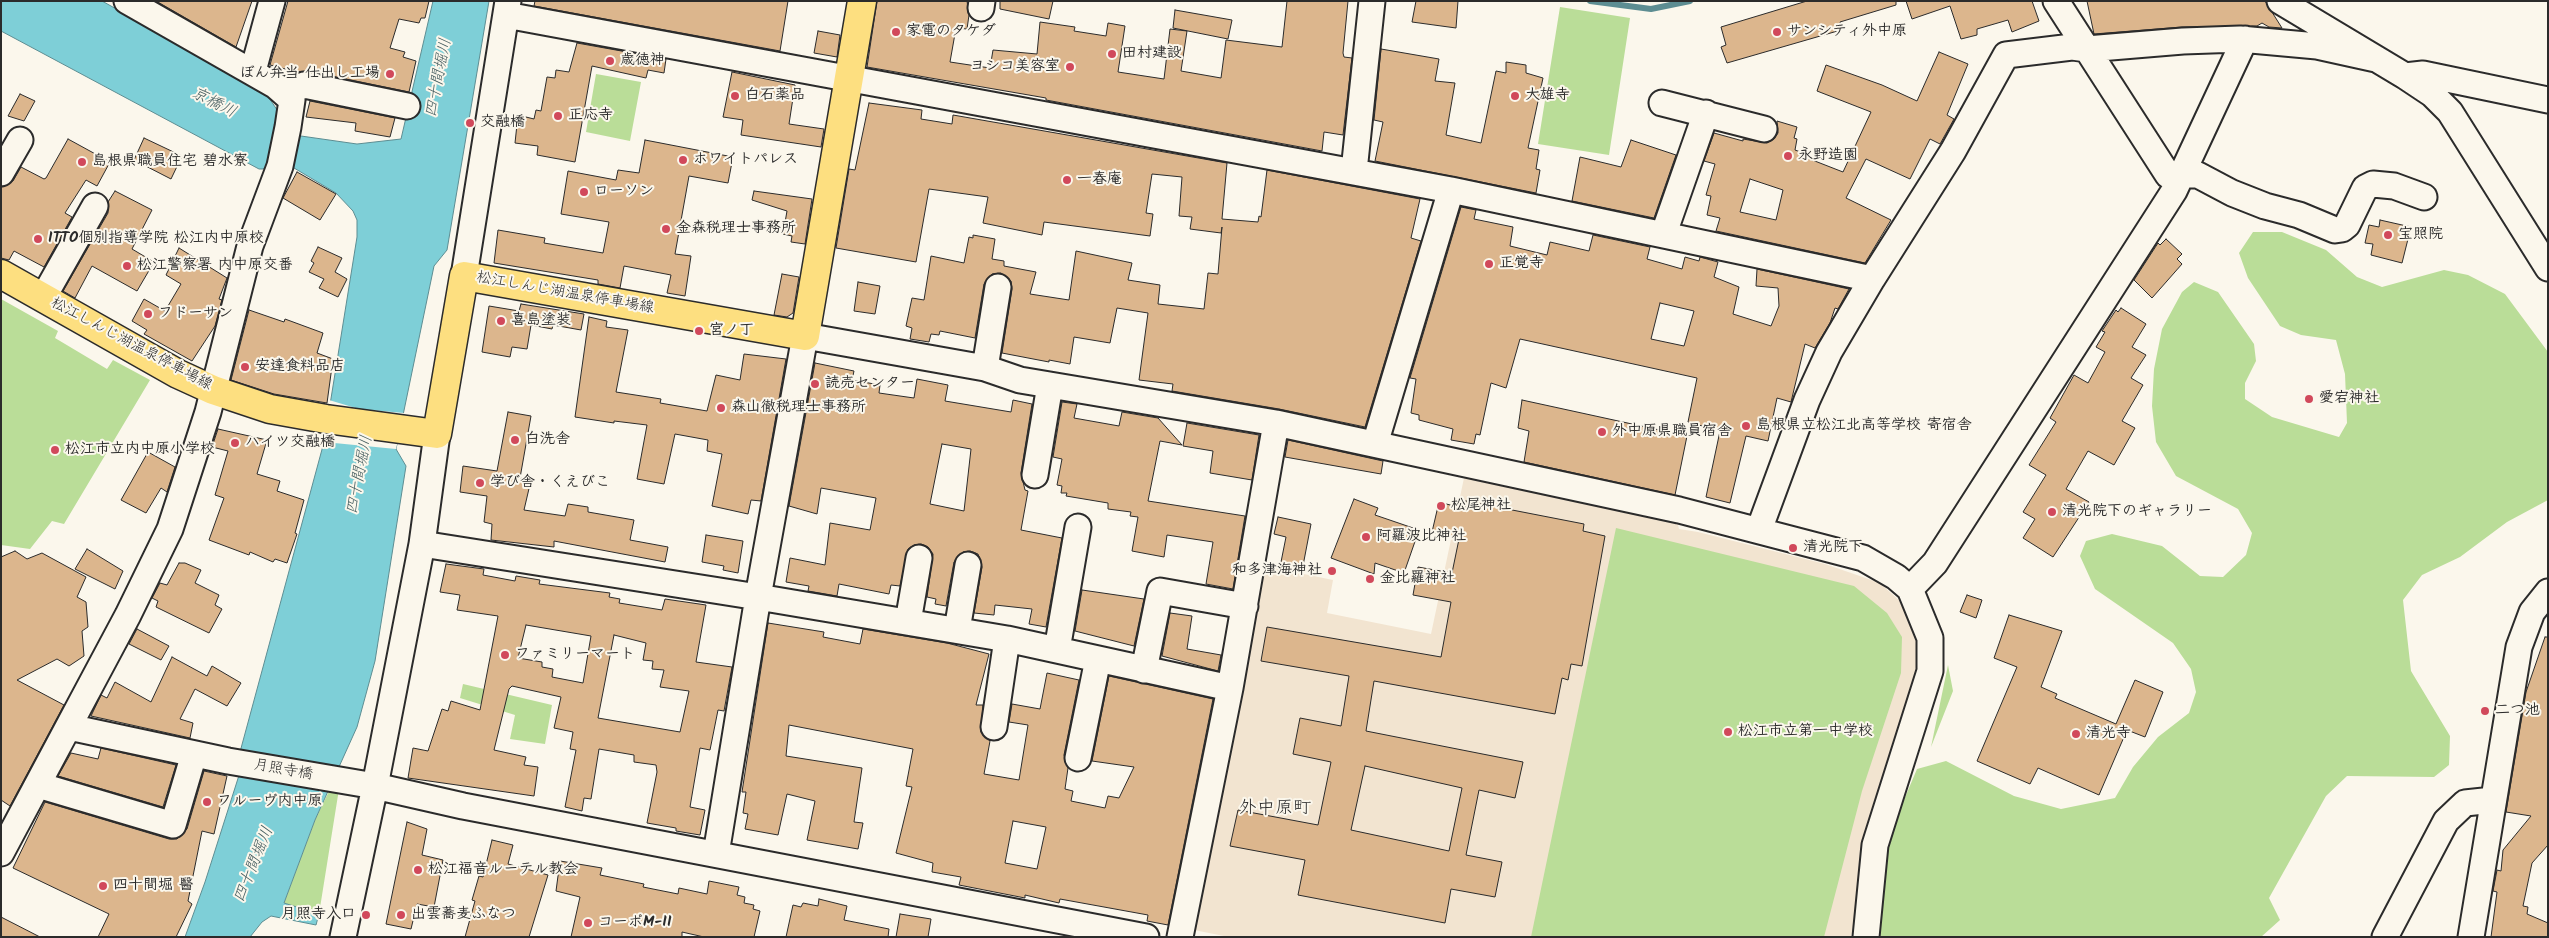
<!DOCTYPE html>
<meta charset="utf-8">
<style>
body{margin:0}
#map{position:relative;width:2549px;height:938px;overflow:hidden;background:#fbf7ec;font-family:Kalam,sans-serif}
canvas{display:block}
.frame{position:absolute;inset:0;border:2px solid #2b2b2b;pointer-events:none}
</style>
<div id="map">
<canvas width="2549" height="938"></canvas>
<div class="frame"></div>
</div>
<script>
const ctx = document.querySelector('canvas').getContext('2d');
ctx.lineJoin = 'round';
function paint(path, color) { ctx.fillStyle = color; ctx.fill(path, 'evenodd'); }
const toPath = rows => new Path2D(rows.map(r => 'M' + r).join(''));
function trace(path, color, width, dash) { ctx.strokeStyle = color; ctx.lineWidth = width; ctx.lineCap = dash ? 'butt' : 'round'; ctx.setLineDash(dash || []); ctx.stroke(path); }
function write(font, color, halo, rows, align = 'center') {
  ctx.font = font + ' Kalam,"Klee One",sans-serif'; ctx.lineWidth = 4; ctx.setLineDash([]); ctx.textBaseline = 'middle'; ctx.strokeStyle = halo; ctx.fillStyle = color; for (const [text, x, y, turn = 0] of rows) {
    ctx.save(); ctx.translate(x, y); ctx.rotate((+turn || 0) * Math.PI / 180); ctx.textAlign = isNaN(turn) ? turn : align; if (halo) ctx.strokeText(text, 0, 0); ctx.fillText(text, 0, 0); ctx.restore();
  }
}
const built = toPath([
 [1464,478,1677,521,1679,529,1698,532,1825,564,1880,583,1902,603,1911,615,1918,634,1918,669,1871,830,1851,937,1229,937,1189,929,1260,565,1333,580,1327,613,1431,634]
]);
const green = toPath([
 [1560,7,1630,18,1609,155,1538,144],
 [596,74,641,82,630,141,586,132],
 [2253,232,2282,232,2326,250,2357,277,2382,287,2444,270,2468,275,2505,294,2548,352,2548,500,2507,522,2460,557,2422,575,2403,600,2411,671,2450,736,2449,765,2434,777,2347,776,2326,796,2269,898,2280,920,2261,937,1876,937,1887,840,1917,769,1946,761,2014,796,2061,809,2115,798,2133,767,2158,737,2189,713,2196,692,2191,669,2173,643,2095,589,2080,556,2086,541,2112,534,2162,546,2200,576,2223,577,2246,555,2252,533,2238,509,2176,476,2156,442,2152,406,2154,369,2162,329,2182,292,2194,282,2218,292,2254,344,2256,361,2245,383,2245,399,2272,417,2339,437,2347,423,2345,374,2336,340,2301,335,2280,326,2248,278,2239,253],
 [1,299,58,331,55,338,107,369,113,360,150,380,64,524,52,521,30,549,1,545],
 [1616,528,1854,586,1887,613,1902,637,1901,673,1862,791,1824,937,1531,937],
 [1948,665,1953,691,1931,747],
 [463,684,552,705,545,744,510,739,515,715,460,698],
 [332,785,339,789,319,914,284,903,315,820]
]);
const water = toPath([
 [1,1,102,1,265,92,294,135,357,144,401,139,433,1,489,1,447,250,434,266,396,449,406,466,375,661,357,727,315,820,284,903,319,914,316,925,271,916,262,922,250,937,185,937,205,882,241,769,240,752,324,442,357,237,357,220,353,211,336,193,289,165,277,160,263,169,259,169,1,31,1,1]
]);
const pier = toPath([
 [329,400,359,409,404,413,396,449,324,442]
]);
const stream = toPath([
 [1590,1,1651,9,1690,1]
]);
const building = toPath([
 [156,1,252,1,236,47,156,1],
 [288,1,429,1,425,18,421,18,419,23,399,19,390,48,405,52,403,57,416,61,409,92,307,71,297,72,270,65,288,1],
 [535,1,788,1,780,51,534,6,535,1],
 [877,1,967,1,969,15,967,29,956,28,950,62,990,68,993,50,1037,54,1040,22,1075,27,1074,31,1106,36,1108,23,1125,26,1118,72,1164,79,1170,29,1187,31,1181,71,1221,78,1226,40,1282,47,1287,1,1348,1,1343,53,1344,57,1352,58,1343,135,1324,132,1322,151,1046,100,1046,98,867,67,877,1],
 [1000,1,1053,1,1049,19,1000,9,1000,1],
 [1416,1,1458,1,1456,28,1412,22,1416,1],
 [1807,1,1896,1,1896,5,1840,22,1841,30,1727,63,1721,47,1726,45,1721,27,1807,1],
 [1906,1,2032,1,2039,21,2012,32,2008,20,1977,29,1977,35,1961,39,1950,6,1912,19,1906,1],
 [2087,1,2265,1,2282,28,2269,27,2262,23,2257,26,2182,27,2094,34,2087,1],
 [1175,10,1232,20,1228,39,1173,28,1175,10],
 [818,31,840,35,837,57,814,53,818,31],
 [577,43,666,59,664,73,648,70,646,78,592,66,575,162,537,155,538,146,515,143,518,115,534,119,536,110,541,111,547,77,555,78,556,70,569,72,577,43],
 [1381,49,1439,59,1435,81,1455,83,1446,135,1481,143,1496,71,1506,73,1506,62,1526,65,1526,73,1543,78,1528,148,1539,150,1536,169,1540,170,1536,193,1375,161,1383,122,1374,120,1381,49],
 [1939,52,1968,64,1947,115,1954,119,1940,144,1930,139,1910,179,1866,159,1846,198,1891,220,1865,263,1716,231,1720,218,1707,215,1711,196,1706,195,1715,164,1704,161,1714,133,1743,141,1743,139,1767,143,1774,139,1778,133,1777,121,1797,127,1794,138,1797,139,1795,150,1803,153,1802,156,1843,172,1871,112,1817,91,1826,65,1882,85,1917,101,1939,52],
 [1750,179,1783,190,1776,220,1740,212,1750,179],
 [732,72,795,85,789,124,824,129,821,147,741,135,743,120,723,117,732,72],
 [20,94,35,101,24,121,8,116,20,94],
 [310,101,395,118,390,137,355,131,356,123,306,117,310,101],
 [869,103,922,110,921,119,952,124,953,115,1227,163,1222,219,1258,222,1259,216,1261,217,1267,170,1420,199,1411,238,1421,241,1365,427,1279,409,1172,391,1173,384,1139,380,1148,313,1117,308,1110,343,1074,337,1070,364,1049,360,1049,362,1002,353,1012,289,1011,281,1001,273,992,274,984,284,975,338,940,331,939,335,931,334,929,342,910,339,912,328,906,326,912,298,924,300,931,256,964,263,969,237,973,238,973,235,995,239,992,259,1004,261,1004,266,1036,272,1030,294,1069,300,1076,251,1132,263,1128,280,1160,285,1158,304,1204,309,1208,273,1218,274,1222,227,1221,233,1190,229,1192,217,1179,216,1182,177,1152,174,1146,213,1153,214,1150,236,1044,222,1042,235,983,223,988,197,929,189,916,262,836,248,849,169,855,170,869,103],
 [144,138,182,156,171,179,134,160,144,138],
 [68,139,110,162,97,186,86,180,65,213,72,217,44,267,14,251,9,260,1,258,1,187,13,181,21,167,44,179,46,178,68,139],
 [645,140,733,157,728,183,689,176,675,254,691,256,685,296,667,293,671,275,624,266,620,288,598,284,598,280,494,263,498,230,545,238,544,243,603,253,609,222,561,214,568,171,616,180,618,170,639,173,645,140],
 [1631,140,1676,155,1654,218,1572,201,1580,157,1621,167,1631,140],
 [297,172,336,194,320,220,283,198,297,172],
 [115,191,152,210,132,249,154,262,137,291,92,266,75,298,63,291,108,213,108,202,115,191],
 [754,191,812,199,805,244,791,242,792,236,783,234,787,211,752,200,754,191],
 [1461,207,1476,210,1474,219,1513,227,1510,246,1547,255,1550,242,1589,251,1593,235,1650,247,1647,259,1682,269,1685,257,1699,261,1700,257,1718,262,1714,277,1739,287,1733,314,1771,326,1779,306,1778,288,1756,286,1757,269,1849,289,1838,309,1835,308,1830,323,1815,348,1805,344,1791,402,1777,398,1768,441,1746,436,1730,503,1706,497,1720,431,1688,422,1697,378,1520,339,1506,388,1491,383,1480,435,1476,434,1474,444,1451,440,1453,429,1419,420,1419,415,1411,413,1416,379,1410,378,1461,207],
 [1660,303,1694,311,1684,346,1651,339,1660,303],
 [2380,220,2411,227,2402,263,2371,255,2373,244,2365,243,2369,225,2379,227,2380,220],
 [2166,239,2182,254,2177,259,2182,264,2152,298,2134,280,2158,243,2160,245,2166,239],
 [318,247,342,258,335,272,347,279,338,297,319,288,324,279,309,272,314,263,311,261,318,247],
 [179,248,227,278,219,299,222,300,215,326,192,361,144,334,147,330,132,321,144,299,165,311,181,284,166,275,179,248],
 [782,274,799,277,793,313,787,317,774,315,782,274],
 [858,282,880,286,875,314,854,311,858,282],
 [521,304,584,314,581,330,553,325,552,329,531,325,527,349,512,347,510,357,482,352,489,306,519,311,521,304],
 [2121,308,2146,324,2132,347,2146,355,2131,378,2143,385,2122,421,2135,428,2114,465,2088,451,2066,489,2089,502,2053,557,2023,538,2035,519,2023,512,2046,475,2029,465,2056,422,2050,418,2074,375,2088,383,2105,352,2096,347,2105,332,2102,331,2116,310,2118,312,2121,308],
 [249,310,284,322,285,319,323,333,317,353,333,359,327,403,274,394,231,380,249,310],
 [589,317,607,321,606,327,628,330,616,392,661,399,660,403,707,411,716,375,740,380,744,354,786,359,761,501,751,500,748,514,712,506,722,454,707,451,708,440,675,434,664,484,637,479,647,425,614,421,614,423,575,417,589,317],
 [815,363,854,371,852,380,880,385,879,393,914,398,917,379,948,385,945,401,1011,412,1013,400,1032,404,1021,473,1025,490,1028,491,1021,530,1062,538,1046,627,1029,624,1032,609,995,605,994,615,974,613,982,567,978,554,970,551,963,552,954,562,946,606,935,604,936,599,927,597,933,554,928,547,921,544,914,545,908,549,900,586,891,585,889,594,839,584,837,596,808,591,809,586,786,582,790,558,825,565,830,523,870,530,876,498,821,488,817,514,789,506,815,363],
 [942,444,971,449,964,511,930,504,942,444],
 [1522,400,1687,436,1675,495,1524,462,1529,431,1518,428,1522,400],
 [1062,402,1077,404,1074,418,1119,426,1122,412,1158,418,1182,445,1160,441,1148,501,1245,516,1233,589,1206,584,1213,542,1167,535,1164,557,1132,551,1138,517,1130,516,1131,512,1108,509,1108,503,1066,496,1067,493,1061,493,1062,486,1057,485,1062,459,1053,457,1062,402],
 [508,412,531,416,520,478,531,480,524,510,565,516,568,504,588,507,588,512,634,520,630,540,668,547,665,562,554,541,554,547,491,540,492,524,484,522,487,496,460,492,463,466,497,471,508,412],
 [1187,423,1259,435,1252,480,1210,473,1213,451,1183,446,1187,423],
 [218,429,267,440,257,474,280,481,277,491,304,500,295,533,297,534,287,563,275,559,273,562,250,552,249,555,209,540,224,498,215,495,228,451,212,447,218,429],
 [1288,440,1383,461,1381,474,1285,457,1288,440],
 [148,452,175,467,167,492,161,488,146,513,121,500,148,452],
 [1354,499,1378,508,1375,515,1419,530,1404,573,1375,563,1374,574,1331,558,1354,499],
 [1466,501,1584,524,1583,531,1605,536,1582,666,1571,664,1568,680,1562,678,1555,714,1374,681,1366,731,1523,762,1515,798,1479,790,1466,855,1502,862,1495,897,1451,889,1445,923,1298,895,1305,860,1230,846,1238,810,1318,825,1331,762,1293,754,1300,718,1341,726,1349,676,1261,661,1267,627,1441,657,1451,602,1413,595,1418,567,1452,573,1459,539,1432,532,1439,502,1465,509,1466,501],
 [1365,766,1462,788,1449,851,1351,830,1365,766],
 [1278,517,1311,524,1302,571,1280,567,1286,537,1274,534,1278,517],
 [706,535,743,541,738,573,723,570,724,566,702,562,706,535],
 [87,549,123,571,115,589,75,569,87,549],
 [15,551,27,559,42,553,86,577,77,597,86,602,88,627,82,631,84,656,69,666,57,659,17,680,64,705,10,806,1,800,1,557,15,551],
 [179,563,185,563,201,570,195,583,219,595,215,605,222,609,209,633,156,607,158,601,152,598,160,583,167,585,179,563],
 [446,564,484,569,483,575,515,581,516,576,540,580,539,584,610,593,609,597,620,599,619,603,662,610,665,599,706,605,696,662,732,667,724,711,718,710,710,750,700,748,690,807,705,810,700,835,676,831,676,828,647,823,657,772,656,765,634,762,634,755,599,749,591,799,584,798,582,811,565,807,576,750,570,749,573,732,554,728,561,697,512,686,509,689,494,750,526,757,524,765,538,767,534,796,408,778,413,748,428,751,442,709,448,711,451,701,480,710,498,616,457,610,460,595,440,592,446,564],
 [526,625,591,636,583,683,552,677,553,669,542,667,542,662,518,658,526,625],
 [614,635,646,643,643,660,653,661,652,669,664,670,660,687,689,691,680,732,598,718,614,635],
 [1082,590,1144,599,1134,646,1075,631,1082,590],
 [1967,595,1982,600,1976,618,1960,612,1967,595],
 [1170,613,1192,616,1187,649,1221,655,1218,671,1162,656,1170,613],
 [2009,615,2062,631,2041,687,2057,694,2055,698,2116,724,2135,680,2163,692,2145,737,2127,730,2099,795,2038,768,2030,784,1977,761,2017,667,1994,658,2009,615],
 [768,623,824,632,823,637,860,644,863,629,947,643,989,654,976,705,983,705,981,732,990,741,984,774,1019,780,1028,725,1009,722,1012,704,1040,709,1047,673,1079,680,1064,755,1068,768,1065,789,1073,791,1071,801,1105,808,1108,796,1119,798,1134,767,1092,761,1109,676,1213,699,1168,925,1147,921,1148,915,1060,899,1059,903,1025,895,1025,898,959,885,961,877,932,872,933,863,896,853,912,787,906,786,913,749,789,725,786,756,862,768,854,822,863,823,858,849,807,840,815,801,787,794,778,835,745,829,748,814,743,813,746,792,742,792,768,623],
 [1013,821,1046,827,1037,869,1005,863,1013,821],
 [137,629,169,646,161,660,129,644,137,629],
 [2545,637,2548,637,2548,845,2532,863,2523,906,2528,907,2527,914,2548,923,2548,937,2491,937,2497,892,2493,891,2497,870,2501,871,2503,850,2531,816,2506,812,2526,692,2545,637],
 [172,657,207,676,212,666,241,683,227,706,195,689,180,719,193,723,190,738,91,716,101,695,107,698,115,682,151,702,172,657],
 [101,748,176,765,163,807,58,776,71,753,98,759,101,748],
 [204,771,227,776,214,834,202,831,188,901,192,904,176,937,98,937,109,914,13,868,45,802,169,839,177,839,187,829,204,771],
 [407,822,427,829,422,855,443,860,434,907,417,904,411,929,386,924,407,822],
 [492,840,513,845,508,864,548,875,529,937,465,937,475,901,472,900,479,876,483,877,492,840],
 [560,861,602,868,600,875,644,884,643,887,678,894,679,888,707,894,709,881,739,887,737,895,745,897,744,903,754,905,753,909,760,911,754,937,704,937,682,932,682,937,571,937,580,897,556,891,560,861],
 [819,899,847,906,844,920,889,929,888,937,786,937,793,905,801,907,803,903,818,906,819,899],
 [900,914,931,919,928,937,896,937,900,914],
 [1,917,40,937,1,937,1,917]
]);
const minor = toPath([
 [2056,1,2168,175,2198,175,2232,193,2265,206,2299,215,2335,230,2342,229,2347,225,2365,188,2373,184,2394,186,2424,197],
 [2280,1,2405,76,2423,74,2548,100],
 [981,8,982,1],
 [506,15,1451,190,1872,279],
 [253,71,272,1],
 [2405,76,2432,94,2450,112,2548,268],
 [285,94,304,85,407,106],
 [1662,103,1764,129],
 [1354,171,1372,1],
 [1,173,20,140],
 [1664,233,1706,113],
 [464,276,508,1],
 [43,298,95,206],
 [985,368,998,287],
 [1375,444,1451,190],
 [1035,475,1050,385],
 [1759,530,1807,400,1829,352,1872,279,1953,151,2006,55,2072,47,2087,49,2183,41,2240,39,2317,46,2376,59],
 [422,544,758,597,1007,639,1230,688],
 [1910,589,1935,563,2174,191,2245,39],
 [908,622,919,558],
 [957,630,968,565],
 [1057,650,1078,527],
 [1144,670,1160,591,1245,606],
 [69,727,228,761,375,786,422,544,437,434],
 [994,727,1007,639],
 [1078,758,1098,659],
 [38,785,173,825,194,754],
 [1,853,128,615,170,529,208,412,250,246,280,166,288,127,292,100,276,86,127,1],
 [716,854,758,597,805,336,985,368,1020,380,1276,423,1679,510,1863,558,1896,577,1910,589,1930,638,1930,671,1875,845,1866,937],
 [343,937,375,786,463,806,1146,937],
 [1180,937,1230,688,1276,423],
 [2385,937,2446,821,2465,803,2493,800],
 [2471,937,2519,647,2532,612,2548,592]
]);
const major = toPath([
 [1,274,178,374,213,390,270,409,326,419,437,434,464,276,805,336,862,1]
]);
const markers = [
 [896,32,5,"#d1495b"],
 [1777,32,5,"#d1495b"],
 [1112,54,5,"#d1495b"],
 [610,61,5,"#d1495b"],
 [1070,67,5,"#d1495b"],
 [390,74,5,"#d1495b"],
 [735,96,5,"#d1495b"],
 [1515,96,5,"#d1495b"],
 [558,116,5,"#d1495b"],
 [470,123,5,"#d1495b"],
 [1788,156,5,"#d1495b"],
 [683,160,5,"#d1495b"],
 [82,162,5,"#d1495b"],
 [1067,180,5,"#d1495b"],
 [584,192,5,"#d1495b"],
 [666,229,5,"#d1495b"],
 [2388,235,5,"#d1495b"],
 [38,239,5,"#d1495b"],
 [1489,264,5,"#d1495b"],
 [127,266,5,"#d1495b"],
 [148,314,5,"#d1495b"],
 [501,321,5,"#d1495b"],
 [699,331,5,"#d1495b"],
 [245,367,5,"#d1495b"],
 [815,384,5,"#d1495b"],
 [2309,399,5,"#d1495b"],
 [721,408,5,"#d1495b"],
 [1746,426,5,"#d1495b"],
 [1602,432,5,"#d1495b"],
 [515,440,5,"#d1495b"],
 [235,443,5,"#d1495b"],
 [55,450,5,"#d1495b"],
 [480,483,5,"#d1495b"],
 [1441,506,5,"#d1495b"],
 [2052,512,5,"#d1495b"],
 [1366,537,5,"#d1495b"],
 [1793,548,5,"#d1495b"],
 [1332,571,5,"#d1495b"],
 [1370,579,5,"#d1495b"],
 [505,655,5,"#d1495b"],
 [2485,711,5,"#d1495b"],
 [1728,732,5,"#d1495b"],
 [2076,734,5,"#d1495b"],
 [207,802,5,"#d1495b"],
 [418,870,5,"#d1495b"],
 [103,886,5,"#d1495b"],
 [366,915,5,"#d1495b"],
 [401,915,5,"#d1495b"],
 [588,923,5,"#d1495b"]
];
const poiNames = [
 ["家電のタケダ",906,32],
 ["サンシティ外中原",1787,32],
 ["田村建設",1122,54],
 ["歳徳神",620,61],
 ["ヨシコ美容室",1060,67,"right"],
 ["ぼん弁当 仕出し工場",380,74,"right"],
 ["白石薬品",745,96],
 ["大雄寺",1525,96],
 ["正応寺",568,116],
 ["交融橋",480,123],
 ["永野造園",1798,156],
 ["ホワイトパレス",693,160],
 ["島根県職員住宅 碧水寮",92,162],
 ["一春庵",1077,180],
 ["ローソン",594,192],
 ["金森税理士事務所",676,229],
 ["宝照院",2398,235],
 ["ITTO個別指導学院 松江内中原校",48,239],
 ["正覚寺",1499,264],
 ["松江警察署 内中原交番",137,266],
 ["フドーサン",158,314],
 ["喜島塗装",511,321],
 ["宮ノ丁",709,331],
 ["安達食料品店",255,367],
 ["読売センター",825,384],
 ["愛宕神社",2319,399],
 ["森山徹税理士事務所",731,408],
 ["島根県立松江北高等学校 寄宿舎",1756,426],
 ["外中原県職員宿舎",1612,432],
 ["白洗舎",525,440],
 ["ハイツ交融橋",245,443],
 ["松江市立内中原小学校",65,450],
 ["学び舎・くえびこ",490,483],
 ["松尾神社",1451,506],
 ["清光院下のギャラリー",2062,512],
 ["阿羅波比神社",1376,537],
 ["清光院下",1803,548],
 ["和多津海神社",1322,571,"right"],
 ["金比羅神社",1380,579],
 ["ファミリーマート",515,655],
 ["二つ池",2495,711],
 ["松江市立第一中学校",1738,732],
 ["清光寺",2086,734],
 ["フルーヴ内中原",217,802],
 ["松江福音ルーテル教会",428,870],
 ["四十間堀 醫",113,886],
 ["月照寺入口",356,915,"right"],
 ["出雲蕎麦ふなつ",411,915],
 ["コーポM-II",598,923]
];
const streetNames = [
 ["松江しんじ湖温泉停車場線",565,294,10],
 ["松江しんじ湖温泉停車場線",131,345,28],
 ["月照寺橋",283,771,10]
];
const waterNames = [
 ["四十間堀川",440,78,-79],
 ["京橋川",213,104,27],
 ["四十間堀川",361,475,-79],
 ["四十間堀川",255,865,-68]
];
const quarterNames = [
 ["外中原町",1275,810]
];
paint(built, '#f2e4d0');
paint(green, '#badd98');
paint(water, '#7ecfd7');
trace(water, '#5d8d92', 1);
paint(pier, '#fbf7ec');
trace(stream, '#5d8d92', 6);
paint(building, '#dcb68d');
trace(building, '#2b2b2b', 1);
trace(minor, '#2b2b2b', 29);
trace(major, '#2b2b2b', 31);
trace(minor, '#fbf7ec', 25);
trace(major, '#fddf80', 28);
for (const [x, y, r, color] of markers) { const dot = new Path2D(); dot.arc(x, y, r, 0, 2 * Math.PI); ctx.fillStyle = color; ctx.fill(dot); trace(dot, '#fbf7ec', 2); }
write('bold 15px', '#2b2b2b', '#fbf7ec', poiNames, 'left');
write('15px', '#2b2b2b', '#fbf7ec', streetNames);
write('italic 16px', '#445c5f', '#fbf7ec', waterNames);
write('18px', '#2b2b2b', '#fbf7ec', quarterNames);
</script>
